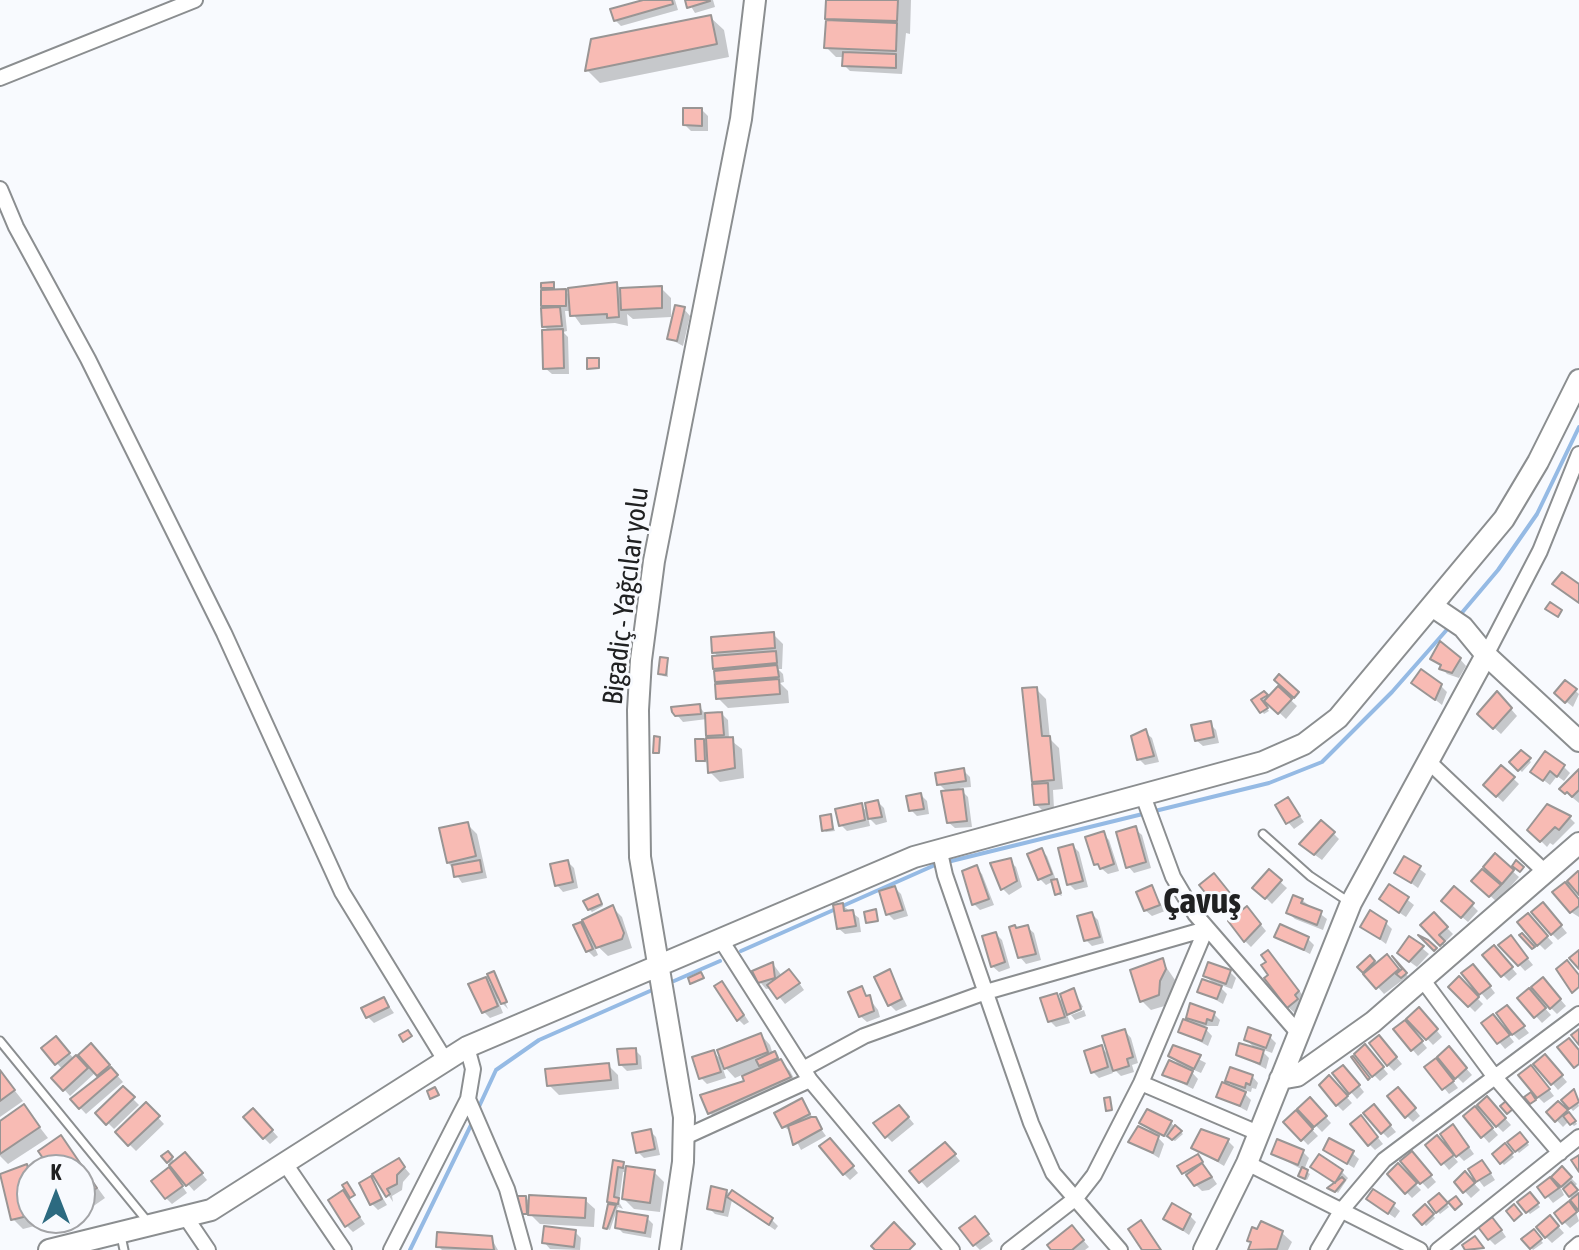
<!DOCTYPE html>
<meta charset="utf-8">
<style>
body{margin:0}
#map{position:relative;width:1579px;height:1250px;overflow:hidden;background:#f8fafe;font-family:"Asap Condensed",sans-serif}
canvas{display:block}
.north{position:absolute;left:16px;top:1154px;width:80px;height:80px;box-sizing:border-box;background:#f8fafe;border:2px solid #a2a3a6;border-radius:50%;rotate:0deg;font-size:22px;font-weight:700;line-height:32px;text-align:center;color:#202122}
.north::after{content:'';display:block;margin:auto;width:28px;height:36px;background:#2c6a80;clip-path:polygon(50% 0,100% 100%,50% 72%,0 100%)}
</style>
<div id="map">
<canvas width="1579" height="1250"></canvas>
<div class="north">K</div>
</div>
<script>
const ctx = document.querySelector('canvas').getContext('2d');
ctx.lineJoin = 'round';
function paint(path, color) { ctx.fillStyle = color; ctx.fill(path, 'evenodd'); }
const toPath = rows => new Path2D(rows.map(r => 'M' + r).join(''));
function trace(path, color, width, dash) { ctx.strokeStyle = color; ctx.lineWidth = width; ctx.lineCap = dash ? 'butt' : 'round'; ctx.setLineDash(dash || []); ctx.stroke(path); }
function write(font, color, halo, rows, align = 'center') {
  ctx.font = font + ' "Asap Condensed",sans-serif'; ctx.lineWidth = 6; ctx.setLineDash([]); ctx.textBaseline = 'middle'; ctx.strokeStyle = halo; ctx.fillStyle = color; for (const [text, x, y, turn = 0] of rows) {
    ctx.save(); ctx.translate(x, y); ctx.rotate((+turn || 0) * Math.PI / 180); ctx.textAlign = isNaN(turn) ? turn : align; if (halo) ctx.strokeText(text, 0, 0); ctx.fillText(text, 0, 0); ctx.restore();
  }
}
const shadow = toPath([
 [650,0,675,0,678,10,621,26,615,20],
 [687,0,713,0,715,7,695,13],
 [828,0,911,0,910,34,906,33,902,74,850,71,844,65,844,57,836,57,826,47,832,23,827,18],
 [710,17,724,30,729,57,600,83,587,70],
 [702,110,708,116,708,131,691,131,685,125],
 [553,284,555,291,565,291,571,297,616,284,622,290,661,288,671,298,671,317,633,319,627,314,628,326,615,323,581,325,571,311,565,311,567,331,563,332,568,337,569,374,552,374,545,368,549,331,544,326,548,310,543,305,547,291,543,288],
 [684,309,690,316,683,346,670,339],
 [773,634,783,644,782,669,778,669,783,674,784,682,780,683,788,691,789,703,728,708,718,698,721,686,715,668,719,658,714,652],
 [1441,644,1453,651,1466,666,1459,678,1447,674,1433,658],
 [667,660,668,677,663,676,660,673],
 [1566,683,1579,694,1573,707,1563,699],
 [1441,686,1447,692,1442,705,1420,688],
 [1278,688,1297,706,1286,719,1266,700,1262,702,1269,711,1264,714,1254,701,1264,693,1269,698],
 [1036,689,1046,699,1050,739,1059,748,1063,789,1053,790,1054,809,1042,810,1036,804],
 [1498,694,1517,716,1501,734,1479,714],
 [699,706,706,715,722,714,728,720,729,739,742,749,744,778,720,782,710,772,710,763,698,761,703,741,709,746,713,740,708,735,707,719,683,722,677,715],
 [1210,724,1216,730,1219,743,1203,746,1196,740],
 [1145,732,1152,738,1159,762,1145,765,1139,759],
 [1521,753,1531,762,1522,772,1512,762],
 [1501,767,1519,784,1503,802,1485,785],
 [1564,767,1570,773,1564,781,1557,776,1550,785,1533,772],
 [963,770,970,777,971,787,959,788,968,797,972,827,955,828,948,822,947,792,939,784],
 [1579,772,1579,803,1562,789],
 [921,795,927,801,929,814,917,816,911,810],
 [1288,799,1304,822,1294,829,1288,822],
 [878,802,884,808,887,822,876,825,868,817,870,826,847,831,841,825,861,806,869,813],
 [830,816,835,831,826,832,824,830],
 [1569,817,1575,823,1553,845,1550,843,1547,847,1530,830],
 [467,824,477,834,487,878,462,883,448,862],
 [1135,829,1142,835,1151,868,1134,873,1128,866],
 [1333,833,1339,839,1322,860,1308,850],
 [1103,834,1109,840,1119,871,1108,874,1096,864],
 [1073,846,1079,852,1088,887,1075,890,1069,884],
 [1041,850,1047,856,1062,896,1057,894,1054,881,1046,885,1039,878],
 [1495,856,1519,877,1497,902,1474,881],
 [1405,858,1426,874,1418,888,1396,872],
 [1010,861,1016,867,1022,887,1009,895,1003,889],
 [568,862,574,868,578,888,563,892,557,885],
 [976,868,982,874,994,905,980,910,974,904],
 [1269,872,1287,888,1272,904,1255,887],
 [1220,881,1238,905,1226,915,1220,909],
 [1390,886,1414,905,1406,917,1388,905],
 [1151,887,1165,911,1152,916,1145,910],
 [895,888,901,894,908,916,894,920,888,914],
 [1555,892,1579,901,1579,917,1571,912],
 [600,899,603,906,592,912,589,909],
 [1302,900,1327,919,1323,930,1295,919,1288,913],
 [842,905,859,918,861,932,845,934,838,928],
 [1472,905,1478,911,1468,922,1450,907],
 [612,907,622,917,632,948,608,956,592,941,598,955,594,957,588,951,580,924,591,935],
 [1549,911,1567,933,1558,940,1552,934],
 [1092,914,1098,920,1104,943,1092,946,1086,940],
 [1253,915,1266,931,1251,947,1245,941],
 [1434,915,1453,934,1444,943,1448,950,1423,925],
 [1534,922,1553,943,1545,950,1539,944],
 [1386,923,1392,929,1386,944,1362,926],
 [1027,927,1034,933,1041,960,1026,964,1020,957],
 [996,934,1002,940,1010,968,999,972,992,966],
 [1277,937,1308,939,1314,945,1310,954],
 [1410,938,1429,954,1417,967,1406,959],
 [1516,944,1533,965,1525,971,1501,945],
 [1500,954,1517,974,1509,981,1503,975],
 [1386,957,1408,976,1384,994,1360,967,1370,958,1377,965],
 [1162,961,1175,980,1168,1005,1151,1010,1142,1001],
 [1277,962,1308,1002,1298,1016,1288,1007],
 [773,964,782,976,795,977,804,990,785,1004,772,988,766,989,760,982],
 [890,971,907,1006,896,1011,890,1005],
 [1230,972,1236,978,1232,989,1216,983,1227,994,1223,1004,1200,991,1216,986,1205,975],
 [1479,972,1495,993,1487,1000,1464,973],
 [493,974,508,1009,497,998,503,1013,490,1018,484,1012,485,979,496,990],
 [1458,979,1483,1004,1475,1012,1450,987],
 [1549,986,1566,1006,1557,1014,1551,1008],
 [861,988,878,1010,880,1017,867,1022,860,1016],
 [728,990,749,1022,744,1025,738,1019],
 [1073,990,1083,1007,1069,1014,1065,1009,1070,1023,1056,1027,1050,1021,1056,995,1066,1005],
 [1535,997,1551,1015,1542,1023,1520,998],
 [384,999,394,1013,374,1023,368,1017],
 [1084,1010,1086,1016,1075,1020,1071,1015],
 [1214,1014,1220,1020,1218,1026,1203,1026,1212,1036,1208,1046,1180,1031,1196,1026,1188,1018],
 [1513,1014,1529,1033,1519,1040,1513,1034],
 [1425,1016,1442,1037,1433,1045,1409,1019],
 [1499,1023,1514,1042,1505,1049,1484,1024],
 [1411,1028,1427,1048,1418,1056,1412,1049],
 [1125,1031,1131,1038,1138,1063,1132,1065,1134,1072,1121,1076,1111,1066,1113,1073,1099,1078,1093,1072,1101,1047,1111,1057],
 [761,1035,770,1045,775,1061,779,1060,790,1071,799,1088,720,1123,710,1113,747,1082,744,1074,735,1078,721,1063,726,1078,707,1084,701,1078,713,1052,724,1062],
 [1270,1037,1276,1043,1272,1053,1259,1048,1269,1058,1266,1069,1238,1054,1256,1050,1246,1039],
 [1385,1044,1402,1064,1394,1071,1388,1065],
 [62,1045,75,1060,91,1046,123,1082,86,1114,72,1099,101,1077,96,1072,70,1096,54,1078,63,1070,44,1049],
 [1175,1047,1206,1063,1201,1073,1187,1067,1198,1079,1193,1089,1164,1074,1183,1068,1170,1056],
 [1449,1049,1472,1075,1463,1083,1442,1062,1440,1064,1458,1088,1449,1094,1427,1067],
 [635,1050,641,1056,642,1069,627,1071,621,1065],
 [1371,1053,1388,1074,1380,1081,1374,1075],
 [1551,1063,1567,1082,1558,1090,1536,1064],
 [608,1065,618,1075,619,1089,559,1095,549,1085],
 [0,1072,23,1101,0,1117],
 [1349,1073,1364,1092,1357,1099,1335,1074],
 [1537,1074,1554,1096,1544,1103,1538,1097],
 [1252,1076,1258,1083,1256,1089,1252,1088,1251,1092,1240,1089,1251,1100,1247,1111,1219,1096,1238,1091,1228,1081],
 [1329,1078,1352,1103,1343,1111,1337,1105],
 [123,1089,139,1105,114,1129,98,1113],
 [1574,1092,1579,1106,1573,1111,1564,1100],
 [1404,1096,1420,1116,1413,1122,1407,1116],
 [1310,1100,1331,1123,1322,1132,1300,1109],
 [801,1101,826,1136,801,1150,792,1132,784,1127],
 [1558,1103,1573,1118,1577,1124,1574,1126,1569,1121,1563,1127,1549,1112],
 [146,1105,164,1124,136,1151,117,1132],
 [1493,1105,1511,1125,1503,1132,1497,1126],
 [24,1107,48,1138,8,1164,0,1156,0,1123],
 [905,1113,914,1124,892,1142,886,1136],
 [1296,1113,1318,1136,1308,1145,1286,1122],
 [1380,1113,1396,1132,1388,1138,1382,1132],
 [1481,1115,1498,1135,1489,1143,1466,1117],
 [259,1116,278,1137,270,1144,264,1138],
 [1142,1123,1171,1123,1183,1134,1175,1141,1152,1131,1164,1144,1159,1158,1131,1141,1155,1135],
 [1367,1124,1383,1144,1375,1150,1369,1144],
 [650,1131,656,1137,660,1155,644,1158,638,1152],
 [1459,1133,1474,1154,1464,1161,1458,1155],
 [1520,1135,1529,1145,1519,1153,1510,1142],
 [61,1138,105,1198,85,1212,80,1207,80,1170,54,1170],
 [1228,1141,1234,1147,1224,1166,1194,1148],
 [1443,1144,1458,1162,1449,1170,1428,1145],
 [836,1146,858,1173,850,1180,844,1174],
 [1504,1146,1514,1157,1504,1165,1495,1154],
 [951,1150,960,1161,927,1188,912,1171],
 [1325,1150,1352,1153,1359,1159,1354,1168],
 [1303,1152,1309,1158,1304,1170,1310,1174,1307,1180,1303,1178,1303,1170,1273,1154],
 [168,1153,175,1162,191,1160,207,1180,194,1191,164,1157],
 [1200,1159,1217,1184,1209,1190,1202,1191,1184,1173],
 [1417,1160,1436,1182,1428,1189,1403,1162],
 [399,1161,410,1174,403,1182,402,1190,392,1196,393,1202,375,1175],
 [615,1162,628,1169,654,1172,664,1182,660,1212,634,1209,624,1199,627,1172,623,1172,619,1202,623,1209,618,1207,610,1230,605,1228,615,1207,609,1202],
 [27,1166,32,1172,32,1218,53,1218,54,1221,23,1229,13,1219],
 [1398,1166,1421,1190,1412,1198,1389,1174],
 [1488,1169,1495,1180,1484,1187,1471,1170],
 [1562,1169,1577,1184,1574,1187,1579,1193,1579,1208,1558,1182,1564,1195,1553,1203,1540,1187],
 [1342,1172,1348,1178,1338,1193,1332,1187,1336,1184,1319,1173],
 [1465,1174,1480,1190,1471,1198,1456,1182],
 [175,1176,187,1193,172,1204,166,1198],
 [371,1179,387,1205,378,1210,372,1204],
 [726,1191,772,1220,778,1226,775,1230,732,1200,728,1217,715,1214,709,1208],
 [343,1193,365,1224,353,1232,347,1226],
 [1439,1195,1449,1207,1440,1214,1430,1202],
 [1530,1195,1540,1207,1530,1214,1520,1203],
 [526,1198,531,1203,585,1200,595,1209,594,1227,540,1224,531,1215,520,1213],
 [1368,1199,1393,1205,1400,1211,1395,1218],
 [1425,1207,1435,1218,1426,1226,1416,1215],
 [1575,1210,1579,1221,1570,1228,1564,1222],
 [1190,1216,1196,1222,1189,1235,1166,1219],
 [647,1218,653,1224,651,1238,623,1233,617,1227],
 [1556,1224,1564,1233,1552,1243,1546,1237],
 [981,1225,993,1241,980,1250,975,1245],
 [1498,1225,1506,1237,1495,1245,1489,1239],
 [575,1232,581,1238,580,1250,550,1249,544,1242],
 [1534,1232,1543,1243,1533,1250,1524,1239],
 [1282,1233,1292,1242,1288,1250,1250,1250,1253,1244,1249,1240],
 [1078,1234,1089,1247,1085,1250,1054,1250],
 [491,1238,498,1250,442,1250,438,1246]
]);
const stream = toPath([
 [1460,615,1498,570,1537,514,1579,427],
 [741,951,935,865,1269,783,1322,762,1392,692,1451,625],
 [674,981,720,961],
 [477,1111,496,1070,539,1040,650,991],
 [410,1250,472,1123]
]);
const building = toPath([
 [643,0,672,0,673,4,614,21,610,9,643,0],
 [685,0,709,0,710,1,687,8,685,0],
 [826,0,898,0,897,21,825,19,826,0],
 [711,15,717,44,585,71,591,39,711,15],
 [826,20,897,23,896,51,824,48,826,20],
 [843,52,896,54,896,68,842,66,843,52],
 [683,108,702,108,702,126,683,125,683,108],
 [554,282,554,288,541,288,541,283,554,282],
 [617,282,619,317,607,318,607,314,570,316,568,288,617,282],
 [662,286,662,308,621,310,620,288,662,286],
 [566,289,566,306,541,306,541,290,566,289],
 [675,305,685,307,677,341,667,339,675,305],
 [560,307,562,326,542,327,541,308,560,307],
 [563,329,564,368,543,369,542,330,563,329],
 [587,358,599,358,599,368,587,369,587,358],
 [1562,572,1579,584,1579,603,1552,584,1562,572],
 [1550,602,1562,610,1558,617,1545,609,1550,602],
 [774,632,775,648,712,653,711,637,774,632],
 [1440,641,1461,658,1452,673,1439,669,1441,665,1430,659,1440,641],
 [776,651,777,663,713,669,712,656,776,651],
 [660,657,668,658,666,675,658,674,660,657],
 [777,665,779,677,715,682,714,671,777,665],
 [1421,669,1442,684,1435,700,1411,683,1421,669],
 [1279,674,1299,692,1294,698,1274,680,1279,674],
 [779,679,780,694,716,699,715,684,779,679],
 [1565,680,1577,689,1565,703,1554,693,1565,680],
 [1278,686,1292,699,1278,714,1264,701,1278,686],
 [1037,687,1042,736,1050,736,1054,780,1032,782,1022,688,1037,687],
 [1264,691,1268,695,1261,699,1268,708,1260,713,1251,700,1264,691],
 [1497,691,1512,708,1493,729,1477,714,1497,691],
 [700,704,701,714,675,716,672,712,671,707,700,704],
 [722,712,724,735,706,736,705,713,722,712],
 [1211,721,1214,737,1195,741,1191,725,1211,721],
 [1146,729,1154,756,1137,760,1131,736,1146,729],
 [654,736,660,737,659,753,653,753,654,736],
 [733,737,735,768,708,773,706,738,733,737],
 [695,739,704,739,705,761,696,761,695,739],
 [1521,750,1531,758,1518,771,1509,762,1521,750],
 [1545,751,1565,765,1557,777,1550,771,1543,781,1530,772,1545,751],
 [1501,765,1515,777,1496,797,1483,785,1501,765],
 [964,768,966,781,937,785,935,773,964,768],
 [1579,769,1579,790,1572,797,1567,792,1565,794,1559,789,1579,769],
 [1048,783,1049,804,1034,805,1032,784,1048,783],
 [963,789,967,821,947,823,941,791,963,789],
 [921,793,924,809,909,811,906,796,921,793],
 [1288,797,1300,816,1286,824,1275,805,1288,797],
 [878,800,882,817,868,819,865,803,878,800],
 [862,803,865,820,839,826,835,809,862,803],
 [1547,804,1571,816,1559,830,1555,827,1540,842,1527,830,1547,804],
 [831,814,833,829,822,831,820,816,831,814],
 [1321,820,1335,832,1314,855,1299,844,1321,820],
 [468,822,476,856,447,863,439,828,468,822],
 [1136,826,1146,862,1126,868,1116,832,1136,826],
 [1104,831,1114,864,1100,869,1098,864,1094,865,1085,837,1104,831],
 [1073,844,1083,881,1067,885,1058,848,1073,844],
 [1042,848,1052,874,1038,880,1027,854,1042,848],
 [1495,853,1514,870,1502,884,1483,867,1495,853],
 [1404,856,1421,866,1411,883,1394,873,1404,856],
 [1011,858,1017,881,1001,890,990,863,1011,858],
 [480,860,482,872,454,877,452,865,480,860],
 [568,860,573,882,555,886,550,864,568,860],
 [1516,860,1524,867,1520,872,1512,866,1516,860],
 [977,865,989,899,972,905,962,871,977,865],
 [1269,869,1282,880,1265,899,1252,888,1269,869],
 [1482,869,1501,885,1489,897,1471,881,1482,869],
 [1578,871,1579,872,1579,895,1567,881,1578,871],
 [1214,873,1234,898,1219,910,1199,885,1214,873],
 [1057,879,1061,893,1055,895,1051,880,1057,879],
 [1565,882,1579,899,1579,906,1570,913,1552,892,1565,882],
 [1389,884,1409,897,1399,913,1379,899,1389,884],
 [1152,885,1160,905,1144,911,1136,892,1152,885],
 [895,886,903,910,886,915,879,891,895,886],
 [1454,886,1474,903,1461,918,1441,901,1454,886],
 [598,894,602,904,588,910,583,901,598,894],
 [1293,895,1303,899,1301,903,1322,911,1317,925,1286,913,1293,895],
 [1543,902,1562,925,1551,935,1531,912,1543,902],
 [843,903,844,911,853,910,856,926,837,929,833,905,843,903],
 [613,905,624,933,622,939,596,948,582,920,613,905],
 [1247,906,1261,924,1244,942,1228,921,1247,906],
 [876,909,878,921,866,923,864,912,876,909],
 [1370,910,1387,921,1380,939,1360,927,1370,910],
 [1092,912,1100,937,1084,941,1077,916,1092,912],
 [1434,912,1448,927,1439,935,1445,941,1440,946,1420,925,1434,912],
 [1528,913,1548,936,1537,946,1517,922,1528,913],
 [581,922,593,949,586,952,573,925,581,922],
 [1280,924,1309,937,1304,950,1274,937,1280,924],
 [1015,925,1016,928,1028,925,1036,954,1018,958,1009,927,1015,925],
 [996,932,1005,962,991,967,982,936,996,932],
 [1522,933,1535,947,1532,949,1519,935,1522,933],
 [1418,935,1428,940,1437,948,1434,951,1418,935],
 [1511,935,1528,958,1518,966,1498,945,1511,935],
 [1409,936,1424,946,1409,962,1397,953,1409,936],
 [1494,945,1513,967,1501,977,1482,955,1494,945],
 [1268,950,1299,991,1295,995,1298,999,1287,1008,1264,978,1268,975,1261,965,1266,962,1261,955,1268,950],
 [1579,950,1579,969,1569,958,1579,950],
 [1387,954,1399,969,1376,989,1363,974,1387,954],
 [1370,955,1375,961,1363,973,1357,967,1370,955],
 [1392,956,1407,973,1401,978,1396,974,1402,969,1392,956],
 [1163,958,1166,969,1160,981,1159,995,1140,1002,1130,970,1163,958],
 [1567,960,1579,975,1579,987,1572,993,1556,969,1567,960],
 [773,962,775,978,758,983,752,971,773,962],
 [1208,962,1231,970,1226,984,1203,976,1208,962],
 [1473,964,1491,986,1479,995,1461,973,1473,964],
 [789,969,800,983,777,999,767,985,789,969],
 [890,969,902,999,888,1006,874,977,890,969],
 [494,971,507,1002,501,1004,487,974,494,971],
 [701,972,704,978,690,984,688,978,701,972],
 [1459,976,1479,997,1468,1007,1448,987,1459,976],
 [486,977,498,1006,482,1013,468,984,486,977],
 [1543,977,1561,999,1550,1009,1531,987,1543,977],
 [1202,979,1222,986,1217,999,1197,992,1202,979],
 [722,981,744,1015,737,1021,714,986,722,981],
 [862,986,866,996,870,995,874,1011,859,1017,848,992,862,986],
 [1074,988,1081,1009,1067,1015,1060,994,1074,988],
 [1529,988,1546,1008,1534,1018,1517,998,1529,988],
 [1057,993,1065,1017,1048,1022,1040,998,1057,993],
 [384,997,389,1007,366,1018,361,1008,384,997],
 [1190,1003,1215,1012,1212,1021,1207,1019,1206,1024,1186,1018,1190,1003],
 [1507,1005,1525,1026,1512,1035,1496,1013,1507,1005],
 [1419,1007,1438,1029,1426,1040,1406,1019,1419,1007],
 [1493,1014,1510,1035,1497,1044,1481,1023,1493,1014],
 [1183,1019,1207,1028,1202,1041,1178,1032,1183,1019],
 [1405,1020,1423,1041,1411,1051,1393,1029,1405,1020],
 [1248,1027,1271,1035,1266,1048,1244,1040,1248,1027],
 [1125,1029,1133,1057,1127,1059,1129,1066,1113,1071,1102,1036,1125,1029],
 [1579,1029,1579,1045,1571,1035,1579,1029],
 [408,1030,412,1036,403,1042,399,1035,408,1030],
 [761,1033,768,1052,724,1069,717,1050,761,1033],
 [1379,1035,1397,1057,1387,1066,1369,1043,1379,1035],
 [56,1036,70,1053,55,1065,41,1048,56,1036],
 [1569,1038,1579,1050,1579,1064,1574,1068,1557,1047,1569,1038],
 [91,1043,110,1065,97,1076,78,1055,91,1043],
 [1239,1043,1264,1050,1260,1064,1236,1055,1239,1043],
 [1365,1044,1384,1067,1372,1077,1354,1054,1365,1044],
 [1102,1045,1108,1067,1091,1073,1084,1051,1102,1045],
 [1173,1045,1201,1055,1194,1069,1168,1056,1173,1045],
 [1449,1046,1467,1068,1455,1079,1437,1057,1449,1046],
 [636,1048,637,1064,619,1065,617,1049,636,1048],
 [714,1050,721,1072,699,1079,692,1057,714,1050],
 [775,1051,778,1058,759,1066,756,1060,775,1051],
 [1545,1054,1563,1075,1551,1085,1533,1064,1545,1054],
 [76,1055,88,1068,63,1091,51,1078,76,1055],
 [1353,1056,1370,1078,1368,1080,1351,1057,1353,1056],
 [1436,1058,1454,1081,1442,1090,1424,1067,1436,1058],
 [781,1059,791,1077,708,1114,700,1095,744,1081,742,1076,781,1059],
 [1169,1060,1193,1071,1187,1084,1162,1075,1169,1060],
 [609,1063,611,1080,547,1086,545,1069,609,1063],
 [1343,1065,1360,1085,1349,1094,1332,1073,1343,1065],
 [1531,1065,1550,1089,1537,1098,1518,1075,1531,1065],
 [111,1067,118,1075,79,1109,70,1099,111,1067],
 [1230,1067,1253,1075,1250,1085,1246,1083,1245,1088,1225,1081,1230,1067],
 [0,1070,15,1090,0,1101,0,1070],
 [1329,1075,1348,1096,1336,1106,1319,1085,1329,1075],
 [1222,1082,1246,1092,1240,1106,1216,1097,1222,1082],
 [123,1086,135,1097,106,1125,95,1113,123,1086],
 [435,1087,439,1095,430,1099,427,1091,435,1087],
 [1398,1087,1416,1108,1405,1118,1387,1096,1398,1087],
 [1574,1089,1579,1102,1569,1109,1561,1100,1574,1089],
 [1531,1092,1536,1100,1530,1104,1524,1097,1531,1092],
 [1487,1096,1506,1118,1496,1127,1477,1105,1487,1096],
 [1110,1097,1112,1110,1106,1111,1104,1098,1110,1097],
 [1310,1097,1327,1116,1314,1127,1297,1109,1310,1097],
 [802,1098,810,1114,782,1128,774,1113,802,1098],
 [1506,1101,1513,1109,1507,1114,1500,1106,1506,1101],
 [1558,1101,1568,1110,1555,1122,1546,1112,1558,1101],
 [146,1102,160,1116,128,1146,115,1132,146,1102],
 [24,1104,40,1127,0,1154,0,1121,24,1104],
 [1374,1104,1391,1125,1381,1134,1363,1113,1374,1104],
 [899,1105,909,1117,885,1138,873,1123,899,1105],
 [1475,1106,1493,1128,1481,1138,1463,1116,1475,1106],
 [253,1108,273,1130,263,1139,243,1117,253,1108],
 [1147,1109,1172,1121,1164,1136,1139,1123,1147,1109],
 [1296,1110,1313,1129,1301,1141,1283,1122,1296,1110],
 [1569,1112,1576,1121,1570,1125,1563,1116,1569,1112],
 [1361,1115,1378,1137,1368,1146,1350,1124,1361,1115],
 [811,1117,816,1117,822,1129,793,1145,788,1126,811,1117],
 [1453,1124,1469,1147,1456,1157,1440,1134,1453,1124],
 [1175,1125,1182,1131,1172,1140,1167,1136,1175,1125],
 [1138,1126,1159,1136,1153,1153,1128,1142,1138,1126],
 [651,1129,655,1149,636,1153,632,1133,651,1129],
 [1201,1129,1229,1139,1218,1161,1191,1148,1201,1129],
 [1520,1132,1528,1142,1515,1152,1507,1142,1520,1132],
 [61,1135,97,1188,80,1199,80,1170,51,1170,38,1151,61,1135],
 [1437,1135,1454,1155,1441,1165,1425,1145,1437,1135],
 [830,1138,854,1166,843,1175,819,1146,830,1138],
 [1329,1138,1354,1151,1347,1164,1323,1150,1329,1138],
 [1277,1139,1304,1150,1298,1165,1271,1154,1277,1139],
 [945,1142,956,1154,919,1183,909,1171,945,1142],
 [1505,1143,1513,1153,1500,1164,1492,1154,1505,1143],
 [168,1151,173,1157,167,1163,161,1156,168,1151],
 [1412,1151,1432,1175,1420,1184,1400,1161,1412,1151],
 [185,1152,203,1173,186,1186,169,1165,185,1152],
 [1198,1154,1203,1162,1182,1174,1177,1166,1198,1154],
 [1319,1154,1343,1170,1335,1183,1310,1167,1319,1154],
 [1579,1155,1579,1172,1571,1160,1579,1155],
 [399,1158,405,1167,397,1175,397,1184,387,1189,390,1194,386,1197,372,1174,399,1158],
 [613,1160,624,1162,623,1168,618,1167,614,1197,619,1198,618,1204,607,1202,613,1160],
 [1482,1160,1491,1173,1476,1182,1468,1169,1482,1160],
 [1202,1163,1212,1177,1194,1186,1186,1175,1202,1163],
 [1398,1163,1417,1183,1405,1194,1387,1174,1398,1163],
 [27,1164,32,1185,32,1215,11,1220,0,1174,27,1164],
 [626,1166,655,1170,650,1203,622,1199,626,1166],
 [1562,1166,1572,1177,1561,1187,1551,1177,1562,1166],
 [169,1167,183,1186,165,1199,151,1181,169,1167],
 [1302,1167,1308,1170,1305,1179,1298,1176,1302,1167],
 [1465,1171,1475,1183,1463,1193,1454,1182,1465,1171],
 [371,1176,382,1199,370,1205,359,1183,371,1176],
 [1342,1177,1345,1180,1335,1192,1327,1188,1342,1177],
 [1550,1177,1559,1188,1545,1198,1537,1187,1550,1177],
 [347,1182,355,1195,350,1198,342,1185,347,1182],
 [1571,1182,1578,1190,1569,1197,1563,1189,1571,1182],
 [711,1186,727,1190,723,1212,707,1209,711,1186],
 [1373,1189,1395,1203,1388,1214,1366,1199,1373,1189],
 [343,1190,360,1217,345,1227,328,1200,343,1190],
 [732,1190,773,1218,769,1225,727,1197,732,1190],
 [1530,1192,1539,1203,1526,1213,1517,1202,1530,1192],
 [1439,1193,1448,1203,1436,1213,1428,1202,1439,1193],
 [1579,1193,1579,1211,1570,1200,1579,1193],
 [529,1195,586,1198,585,1218,528,1215,529,1195],
 [517,1196,526,1196,527,1214,518,1214,517,1196],
 [1456,1196,1462,1204,1455,1210,1448,1202,1456,1196],
 [1569,1201,1577,1212,1562,1224,1554,1213,1569,1201],
 [1172,1203,1191,1214,1183,1230,1163,1219,1172,1203],
 [608,1204,616,1205,607,1229,603,1228,608,1204],
 [1425,1204,1434,1214,1422,1225,1413,1215,1425,1204],
 [1514,1204,1522,1214,1514,1221,1506,1211,1514,1204],
 [617,1211,648,1216,645,1233,615,1228,617,1211],
 [1550,1215,1559,1226,1545,1238,1536,1227,1550,1215],
 [975,1216,989,1234,973,1246,959,1228,975,1216],
 [1492,1217,1502,1230,1488,1240,1478,1227,1492,1217],
 [1141,1220,1161,1250,1142,1250,1128,1229,1141,1220],
 [1261,1221,1283,1231,1277,1249,1248,1250,1251,1242,1247,1241,1252,1227,1257,1229,1261,1221],
 [894,1222,915,1244,909,1250,875,1250,871,1246,894,1222],
 [1072,1225,1084,1240,1072,1250,1051,1250,1047,1245,1072,1225],
 [544,1226,576,1230,574,1247,542,1243,544,1226],
 [1534,1229,1542,1239,1530,1249,1521,1239,1534,1229],
 [437,1232,492,1236,494,1250,436,1247,437,1232],
 [1475,1236,1484,1248,1465,1250,1462,1245,1475,1236]
]);
const lane = toPath([
 [1263,834,1310,876,1349,902],
 [0,1041,148,1222],
 [121,1236,124,1250]
]);
const street = toPath([
 [0,78,195,0],
 [0,189,16,227,88,359,224,633,342,892,445,1060],
 [1486,655,1540,551,1579,454],
 [1428,761,1544,871],
 [1142,793,1173,877,1195,914,1300,1035],
 [939,848,945,875,1031,1123,1053,1173,1120,1250],
 [721,940,810,1080,952,1250],
 [1422,979,1494,1076,1560,1153],
 [803,1069,864,1036,986,992,1206,929],
 [1141,1083,1258,1133],
 [468,1099,507,1189,524,1250],
 [685,1137,810,1080],
 [284,1162,344,1250],
 [1247,1163,1420,1250],
 [187,1219,208,1250],
 [391,1250,468,1099,473,1069,467,1047],
 [1009,1250,1076,1198,1094,1175,1141,1083,1206,929],
 [1318,1250,1341,1211,1384,1160,1579,1014],
 [1438,1250,1579,1137],
 [1572,1250,1579,1244]
]);
const secondary = toPath([
 [1432,606,1463,627,1486,655,1579,741],
 [1280,1079,1297,1076,1373,1022,1579,843],
 [49,1250,211,1210,467,1047,914,857,1263,762,1304,744,1338,718,1504,519,1538,462,1579,380],
 [670,1250,683,1162,684,1117,640,857,638,710,641,660,654,561,741,119,755,0],
 [1204,1250,1247,1163,1351,903,1486,655]
]);
const streetNames = [
 ["Bigadiç - Yağcılar yolu",626,596,-83]
];
const districtNames = [
 ["Çavuş",1202,902]
];
paint(shadow, '#0003');
trace(stream, '#95bae4', 4);
paint(building, '#f8bbb4');
trace(building, '#999594', 2);
trace(lane, '#8b8e90', 11);
trace(street, '#8b8e90', 18);
trace(secondary, '#8b8e90', 24);
trace(lane, '#fff', 7);
trace(street, '#fff', 14);
trace(secondary, '#fff', 20);
write('28px', '#202122', '#f8fafe', streetNames);
write('bold 36px', '#202122', '#f8fafe', districtNames);
</script>
